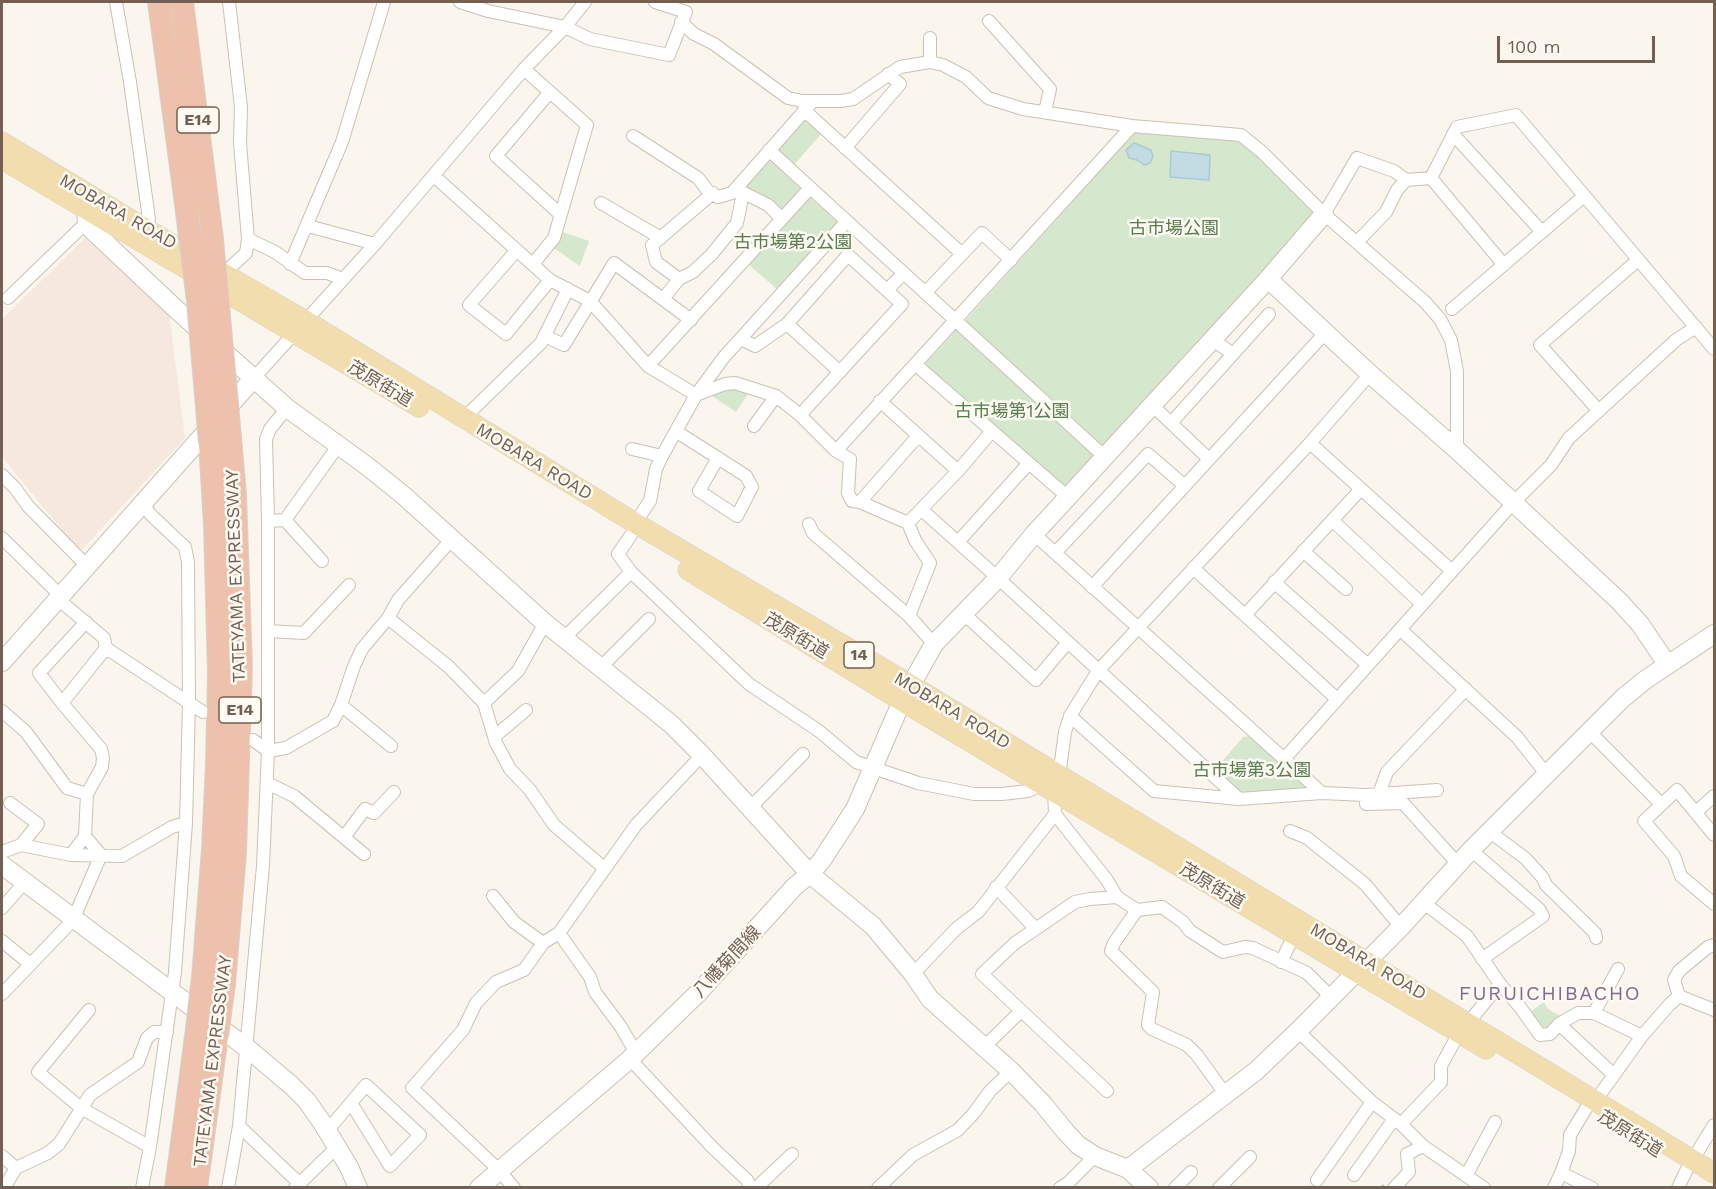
<!DOCTYPE html>
<meta charset="utf-8">
<style>
body{margin:0}
#map{position:relative;width:1716px;height:1189px;overflow:hidden;background:#fbf6ed;font-family:"Work Sans",sans-serif}
canvas{display:block}
.frame{position:absolute;inset:0;border:3px solid #746052;pointer-events:none}
.scale{position:absolute;left:1497px;top:36px;width:158px;height:27px;box-sizing:border-box;border:3px solid #746052;border-top:0;padding-left:8px;font-size:18px;line-height:21px;white-space:nowrap;color:#746052;-webkit-text-stroke:4px #fdfaf3;paint-order:stroke}
</style>
<div id="map">
<canvas width="1716" height="1189"></canvas>
<div class="frame"></div>
<div class="scale">100 m</div>
</div>
<script>
const ctx = document.querySelector('canvas').getContext('2d');
ctx.lineJoin = 'round';
function paint(path, color) { ctx.fillStyle = color; ctx.fill(path, 'evenodd'); }
const toPath = rows => new Path2D(rows.map(r => 'M' + r).join(''));
function trace(path, color, width, dash) { ctx.strokeStyle = color; ctx.lineWidth = width; ctx.lineCap = dash ? 'butt' : 'round'; ctx.setLineDash(dash || []); ctx.stroke(path); }
function write(font, color, halo, rows, align = 'center') {
  ctx.font = font + ' "Work Sans","Noto Sans JP",sans-serif'; ctx.lineWidth = 5; ctx.setLineDash([]); ctx.textBaseline = 'middle'; ctx.strokeStyle = halo; ctx.fillStyle = color; for (const [text, x, y, turn = 0] of rows) {
    ctx.save(); ctx.translate(x, y); ctx.rotate((+turn || 0) * Math.PI / 180); ctx.textAlign = isNaN(turn) ? turn : align; if (halo) ctx.strokeText(text, 0, 0); ctx.fillText(text, 0, 0); ctx.restore();
  }
}
const commercial = toPath([
 [85,238,108,255,169,312,185,438,80,552,2,457,2,319]
]);
const green = toPath([
 [802,118,821,134,794,165,775,149],
 [1136,131,1239,139,1317,211,1102,449,964,322],
 [772,161,800,188,801,194,783,212,743,186,765,162],
 [808,196,839,223,779,291,748,264],
 [560,231,589,241,580,266,554,248],
 [957,329,1099,456,1066,493,923,366],
 [730,387,750,391,736,412,712,396],
 [1250,736,1305,786,1304,790,1242,793,1218,771,1218,766,1243,737],
 [1544,1002,1548,1009,1562,1017,1547,1028,1542,1028,1530,1012]
]);
const water = toPath([
 [1134,143,1151,150,1153,157,1150,163,1144,165,1137,160,1129,158,1126,150,1134,143],
 [1171,151,1210,155,1209,180,1170,177,1171,151]
]);
const stream = toPath([
 [1382,1188,1383,1186]
]);
const street = toPath([
 [116,2,130,82,149,219,146,229],
 [460,2,488,11,565,27,590,39,669,55,686,12,655,2],
 [989,21,1050,89,1045,112],
 [681,22,694,34,714,44,788,98,802,101,841,101,853,99,900,67,930,62,943,65,966,77,988,98,1023,109,1132,126,1241,135,1262,152,1324,214,1425,302,1440,319,1451,340,1457,371,1457,450],
 [930,38,930,62],
 [524,69,587,125,554,238,533,264],
 [550,92,496,156,560,214],
 [804,110,962,254],
 [1453,134,1542,232],
 [633,136,698,178,708,191,718,197,732,193,813,101],
 [845,148,900,84,888,74],
 [769,150,1106,458],
 [434,176,550,280,590,301,648,366,696,395,725,384,735,383,776,396,800,415,836,451,850,459,848,493,852,501,860,502,908,523,915,540,930,563,909,616,934,644],
 [1431,178,1457,127,1516,115,1714,349],
 [1431,178,1504,265],
 [736,189,768,205,782,219],
 [601,203,661,238],
 [1324,214,1357,158,1394,171,1406,180,1431,178],
 [308,226,375,244],
 [248,239,275,252,305,273,327,273,343,279],
 [1357,242,1386,212,1397,190,1406,180],
 [516,251,469,305,506,334,550,280],
 [290,264,342,142,384,2],
 [223,274,246,253,248,239,240,143,241,107,229,2],
 [679,279,656,262,652,245,713,193],
 [887,290,904,273],
 [925,293,982,233,1011,260],
 [8,298,87,222],
 [663,299,679,279,693,272,712,254,737,223,743,193],
 [1452,309,1584,196],
 [787,324,840,372],
 [545,336,564,345,614,263,691,320],
 [741,339,755,346,787,324,848,255,902,304,800,415],
 [1213,340,1233,354],
 [915,364,1069,498],
 [648,366,810,188],
 [253,379,375,244,524,69,565,27,585,2],
 [880,401,958,471],
 [1153,406,1209,459],
 [1599,411,1540,345,1638,260],
 [463,419,541,343,568,289],
 [1171,423,1269,314],
 [754,426,776,396],
 [677,432,718,458,746,476,752,487,737,516,699,491,718,458],
 [1310,443,1452,571],
 [632,449,662,456],
 [836,451,1132,126],
 [2,475,15,488,28,506,87,566],
 [860,502,918,436],
 [922,510,998,578,1239,799],
 [285,520,322,561],
 [268,521,285,520,338,446],
 [1333,521,1422,604],
 [635,523,650,501,656,469,662,456,696,395,724,357,847,221],
 [908,523,958,471,992,431],
 [809,524,813,533,909,616],
 [1034,534,1322,793],
 [631,535,618,554,631,572,749,684,819,731,856,762,918,783,974,794,1002,794,1028,791,1043,784],
 [2,538,61,596],
 [958,542,1029,463],
 [1303,551,1346,589],
 [1055,553,1148,454,1185,486],
 [1193,568,1337,699],
 [1274,582,1368,665],
 [1092,587,1326,332],
 [963,613,1036,680,1068,642],
 [1245,615,1361,489],
 [388,618,449,667,484,703,496,743,510,769,530,790,554,825,604,868],
 [1400,629,1517,737,1547,775],
 [268,631,304,633,349,585],
 [564,638,631,572],
 [106,648,203,712],
 [601,667,649,619],
 [62,703,39,673,86,622],
 [484,703,518,671,545,623],
 [341,705,391,746],
 [2,711,26,732,67,788,87,794],
 [1070,716,1154,791,1239,799,1322,793,1365,795,1437,790],
 [1589,731,1661,804],
 [494,737,526,710],
 [253,740,268,751,286,748,333,721,341,705,354,666,362,649,388,618,398,600,451,540],
 [1284,759,1513,503,1551,465,1569,438,1676,340,1696,327],
 [1059,776,1065,732,1070,716,1098,671,1310,443,1370,374],
 [267,783,294,796,364,854],
 [1054,791,1055,814,1107,880,1117,897],
 [1379,794,1387,772,1466,689],
 [1365,795,1366,804,1403,803,1458,864],
 [10,803,38,824,21,845],
 [750,808,803,754],
 [1696,812,1714,796],
 [1290,831,1307,838,1365,884,1401,927],
 [1490,832,1525,858,1543,878,1546,885,1595,933,1596,938],
 [1714,835,1677,790,1644,821,1674,856,1681,876,1714,904],
 [344,837,365,809,374,813,394,792],
 [1471,850,1539,909,1543,916,1482,959],
 [2,852,21,845,71,855,85,836,87,794,102,767,103,758,101,749,62,703,106,648,104,638,58,599],
 [71,855,122,856,172,827,186,823],
 [996,887,1035,928],
 [493,896,514,922,543,943],
 [1424,903,1467,936,1500,984,1520,1007,1540,1035,1550,1034,1559,1024,1578,1013,1594,1013,1642,1036],
 [2,908,24,883],
 [1137,910,1114,943,1111,951,1153,992,1148,1025,1152,1029,1187,1045,1197,1055,1226,1095],
 [559,933,590,977,595,992,621,1027,636,1053],
 [2,941,30,964],
 [1281,962,1294,935],
 [913,974,957,928,978,912,1055,814],
 [2,994,73,920,101,855,85,836],
 [1679,996,1674,980,1679,971,1708,947,1714,945],
 [89,1010,38,1072,81,1108,150,1147],
 [1594,1013,1618,969],
 [1468,1023,1500,984],
 [1559,1024,1614,1075],
 [1298,1031,1372,1102,1401,1124,1423,1146,1484,1188],
 [984,1047,1021,1011],
 [630,1059,712,1147,747,1180,751,1188],
 [1107,1091,982,974,1015,943,1075,902,1090,899,1117,897,1137,910,1162,907,1183,922,1190,931,1223,952,1245,947,1253,948,1307,973,1331,997],
 [1401,1124,1441,1082,1441,1066,1459,1033],
 [239,1126,299,1183],
 [327,1131,366,1085,420,1135,390,1166,351,1103],
 [2,1156,16,1168],
 [1561,1173,1569,1151,1570,1135,1587,1107,1596,1100,1642,1036,1669,1005,1679,996,1714,1010],
 [1354,1175,1394,1119],
 [1466,1176,1495,1122],
 [1317,1180,1372,1102],
 [4,1188,16,1168,48,1153,59,1144,90,1095,138,1062,147,1038,154,1032,167,1032],
 [142,1188,150,1147,175,972,186,823,189,702,188,562,185,547,151,515,142,503],
 [228,1188,239,1126,263,866,268,751,268,521,266,439,270,429,287,408],
 [295,1188,337,1147],
 [514,1188,499,1170,412,1088,463,1030,476,1003,496,982,524,970,543,943,559,933,636,825,702,755],
 [756,1188,792,1154],
 [878,1188,913,1155,958,1130,974,1113,990,1091,1011,1071],
 [1060,1188,1068,1183,1095,1156],
 [1175,1188,1191,1172],
 [1219,1188,1250,1157],
 [1394,1188,1409,1172,1407,1154,1423,1146],
 [1554,1188,1561,1173,1592,1188],
 [1678,1188,1687,1169,1714,1125]
]);
const secondary = toPath([
 [85,199,87,222,92,230,178,311,287,408,367,466,403,495,545,623,671,724,702,755,810,874,873,926,913,974,930,999,1011,1071,1043,1104,1065,1131,1078,1145,1095,1156,1128,1169,1149,1188],
 [1268,279,1370,374,1457,450,1619,601,1640,624,1667,664],
 [2,662,253,379],
 [2,865,247,1048,291,1085,307,1101,323,1124,349,1167,358,1188],
 [1128,1169,1256,1071,1298,1031,1401,927,1471,850,1623,698,1645,680,1714,634],
 [479,1188,630,1059,699,992,795,886,810,874,822,860,855,809,902,701,934,644,998,578,1034,534,1268,279,1324,214]
]);
const primary = toPath([
 [2,142,146,229,306,321,635,523,911,685,1714,1173],
 [2,159,419,407],
 [688,570,902,701,1486,1049]
]);
const highway = toPath([
 [159,2,187,212],
 [182,2,212,239],
 [203,977,213,849,217,764,219,674,215,525,210,443],
 [224,984,235,853,241,667,235,495,230,437],
 [176,1188,197,1029],
 [196,1188,217,1036]
]);
const highwayBridge = toPath([
 [187,212,198,301,210,443],
 [212,239,230,437],
 [197,1029,203,977],
 [217,1036,224,984]
]);
const shields = [
 [198,120,42],
 [859,655,30],
 [240,710,42]
];
const shieldNames = [
 ["E14",198,120],
 ["14",859,655],
 ["E14",240,710]
];
const streetNames = [
 ["MOBARA ROAD",118,212,30],
 ["茂原街道",380,384,31],
 ["MOBARA ROAD",534,462,31],
 ["TATEYAMA EXPRESSWAY",236,576,-92],
 ["茂原街道",796,636,31],
 ["MOBARA ROAD",952,711,31],
 ["茂原街道",1212,886,31],
 ["八幡菊間線",727,962,-47],
 ["MOBARA ROAD",1368,962,31],
 ["TATEYAMA EXPRESSWAY",213,1061,-83],
 ["茂原街道",1630,1134,32]
];
const parkNames = [
 ["古市場公園",1174,229],
 ["古市場第2公園",793,243],
 ["古市場第1公園",1012,412],
 ["古市場第3公園",1252,771]
];
const neighbourhoodNames = [
 ["FURUICHIBACHO",1550,994]
];
paint(commercial, '#f6e8df');
paint(green, '#d5e7cc');
paint(water, '#c3dce3');
trace(water, '#aacad3', 1.5);
trace(stream, '#aacad3', 3);
trace(street, '#ccc0b3', 14);
trace(secondary, '#cec0b1', 20);
trace(primary, '#d8d2cf', 21);
trace(highway, '#d8d2cf', 24);
trace(street, '#fff', 12);
trace(secondary, '#fff', 18);
trace(primary, '#f1ddae', 20);
trace(highway, '#edc1ac', 22);
trace(highwayBridge, '#d8d2cf', 24, []);
trace(highwayBridge, '#edc1ac', 22);
for (const [x, y, w] of shields) { const box = new Path2D(); box.roundRect(x - w / 2, y - 13, w, 26, 4.5); ctx.fillStyle = '#fdfaf3'; ctx.fill(box); trace(box, '#746052', 1.5); }
write('bold 16px', '#746052', null, shieldNames);
write('18px', '#746052', '#fdfaf3', streetNames);
write('18px', '#587d4e', '#fdfaf3', parkNames);
ctx.letterSpacing = '1.5px';
write('20px', '#856a8f', '#fdfaf3', neighbourhoodNames);
ctx.letterSpacing = '0px';
</script>
